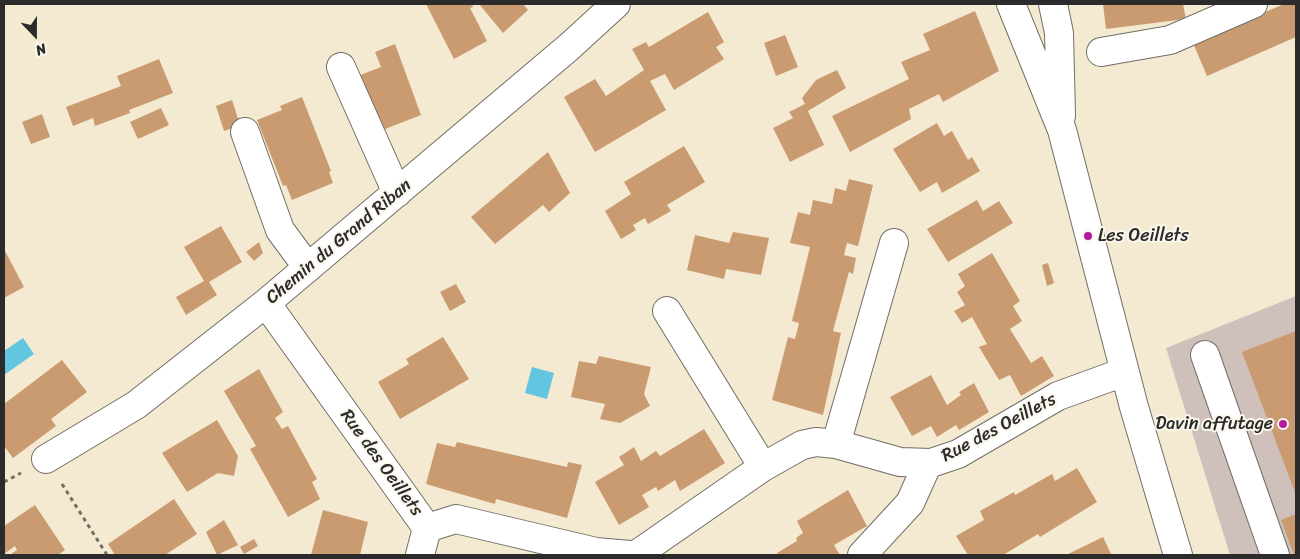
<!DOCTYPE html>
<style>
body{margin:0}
#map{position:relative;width:1300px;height:559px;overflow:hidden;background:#f4ead2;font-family:Sriracha,sans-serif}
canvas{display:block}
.frame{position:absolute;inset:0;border:5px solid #2b2b2b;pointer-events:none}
.north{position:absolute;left:10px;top:10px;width:50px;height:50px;-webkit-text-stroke:4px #fbf7ec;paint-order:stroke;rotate:158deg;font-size:14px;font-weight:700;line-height:20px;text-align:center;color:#2b2b2b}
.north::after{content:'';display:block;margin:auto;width:18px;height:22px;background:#2b2b2b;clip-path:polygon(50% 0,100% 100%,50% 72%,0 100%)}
</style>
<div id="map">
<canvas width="1300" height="559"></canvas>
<div class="frame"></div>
<div class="north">N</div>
</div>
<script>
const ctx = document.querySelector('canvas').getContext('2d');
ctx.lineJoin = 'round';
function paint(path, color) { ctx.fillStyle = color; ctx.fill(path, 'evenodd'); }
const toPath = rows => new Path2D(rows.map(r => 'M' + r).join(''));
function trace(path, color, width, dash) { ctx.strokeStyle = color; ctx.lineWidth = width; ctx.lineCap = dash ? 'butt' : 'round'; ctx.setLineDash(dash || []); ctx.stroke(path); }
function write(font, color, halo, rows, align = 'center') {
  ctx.font = font + ' Sriracha,sans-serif'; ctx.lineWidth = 4; ctx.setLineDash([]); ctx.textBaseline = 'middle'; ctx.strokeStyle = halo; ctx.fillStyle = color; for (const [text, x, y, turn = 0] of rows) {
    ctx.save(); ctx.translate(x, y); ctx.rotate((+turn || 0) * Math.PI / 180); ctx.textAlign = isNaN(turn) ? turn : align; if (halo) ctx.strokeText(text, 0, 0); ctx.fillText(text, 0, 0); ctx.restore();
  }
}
const industrial = toPath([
 [1296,296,1296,555,1230,555,1166,348]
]);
const water = toPath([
 [23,338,34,354,4,375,4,351],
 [532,367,554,373,547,399,525,393]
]);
const building = toPath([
 [426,4,472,4,473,7,470,8,487,41,454,59],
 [479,4,523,4,528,10,503,33],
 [1103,4,1183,4,1186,19,1106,29],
 [1284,4,1296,4,1296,37,1207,76,1193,43],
 [975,11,999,71,943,102,939,94,909,109,911,119,850,152,832,116,909,79,901,62,930,50,923,34],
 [708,12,724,42,716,47,724,59,674,90,665,74,650,81,666,110,595,152,564,97,595,79,606,96,644,70,632,49,646,42,649,47],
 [785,35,798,67,776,76,764,43],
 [395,44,421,115,380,131,355,77,381,67,375,52],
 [159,59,173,93,129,110,130,113,95,126,93,118,73,126,66,107,121,86,117,76],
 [837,70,846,88,808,111,824,145,790,162,773,128,793,118,789,112,805,104,802,98,816,80],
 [302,97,331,171,329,172,333,183,292,200,286,185,283,186,257,120,282,110,280,106],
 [232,100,240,125,224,131,216,106],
 [161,108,169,125,138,139,130,122],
 [42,114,50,137,31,144,22,122],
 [937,123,944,136,952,131,968,160,972,157,980,171,942,193,937,182,920,192,893,149],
 [684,146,705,182,667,205,671,211,648,224,645,218,633,225,636,230,621,239,605,211,631,194,624,182],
 [548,152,570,193,549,212,543,205,495,244,471,217],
 [849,179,873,185,858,246,847,243,844,255,856,258,853,274,849,272,833,331,841,333,823,415,772,400,788,337,795,339,799,323,792,321,810,247,790,243,798,212,810,215,813,200,832,204,835,188,846,191],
 [977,200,983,211,999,201,1013,223,948,262,927,229],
 [221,226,242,262,209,282,217,295,186,315,176,297,204,281,184,247],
 [733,232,769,238,761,275,726,269,724,279,687,270,695,235,729,243],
 [259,242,263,253,254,261,246,252],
 [4,249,24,287,4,298],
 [992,253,1020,301,1013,306,1022,321,1010,329,1031,363,1042,356,1054,376,1021,396,1010,375,999,380,979,347,987,344,972,317,962,323,954,311,965,305,957,292,965,286,958,274],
 [1048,263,1054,283,1047,286,1042,265],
 [456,284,466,302,450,311,440,292],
 [1296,331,1296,495,1242,352],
 [443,337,469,379,400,419,378,382,409,364,406,359],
 [599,356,651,367,644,394,650,406,620,423,600,419,605,404,571,397,579,361,596,364],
 [62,360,87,392,51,419,56,426,13,458,4,446,4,404],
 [259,369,283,412,275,418,282,429,288,426,317,479,312,482,320,499,288,517,250,449,256,446,224,391],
 [931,375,947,405,961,395,959,392,974,383,989,412,959,430,956,425,937,437,931,426,912,436,890,397],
 [217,420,238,456,234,476,218,473,187,492,162,453],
 [704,429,725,463,680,491,675,480,658,491,656,487,642,495,649,507,619,525,595,482,624,465,619,457,634,447,641,461,656,451,660,456],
 [457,442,567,467,568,462,582,465,567,518,496,499,495,504,426,484,437,443,455,447],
 [1077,468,1097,502,1040,537,1038,534,1003,555,968,555,956,536,984,520,980,511,1014,492,1015,495,1052,474,1055,481],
 [848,490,867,526,834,545,840,555,778,555,777,553,797,541,796,538,803,533,797,521],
 [174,499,197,534,165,555,115,555,108,544],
 [35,505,65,550,58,555,13,555,12,553,17,550,15,546,4,554,4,526],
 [323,510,368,522,360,555,311,555],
 [1296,514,1296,555,1294,555,1281,520],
 [224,520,238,545,217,555,206,532],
 [1103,537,1111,554,1066,555],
 [254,539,258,546,244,554,240,547]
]);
const path = toPath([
 [4,482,21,473],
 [62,484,107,555]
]);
const minor = toPath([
 [1011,4,1062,130,1134,407,1178,555],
 [1053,4,1059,33,1061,116],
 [1101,52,1170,40,1253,4],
 [341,67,397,193],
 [245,132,280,230,308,268],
 [266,303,427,528,456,519,596,552,630,555],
 [667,311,763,467],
 [1205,355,1275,555],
 [836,444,894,243],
 [46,459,136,405,266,303,569,47,616,4],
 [420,555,427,528],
 [636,555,763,467,802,445,816,442,836,444,900,462,931,463,958,454,1058,396,1124,372],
 [862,555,910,503,928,463]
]);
const markers = [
 [1088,236,5,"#b5179e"],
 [1283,424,5,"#b5179e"]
];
const poiNames = [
 ["Les Oeillets",1098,236],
 ["Davin affutage",1273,424,"right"]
];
const streetNames = [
 ["Chemin du Grand Riban",339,242,-40],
 ["Rue des Oeillets",999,428,-28],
 ["Rue des Oeillets",381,463,54]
];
paint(industrial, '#cfc0bb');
paint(water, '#62c6e0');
paint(building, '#ca9b71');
trace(minor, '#716e65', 30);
trace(path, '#716e65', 3, [4, 4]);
trace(minor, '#fff', 28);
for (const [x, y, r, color] of markers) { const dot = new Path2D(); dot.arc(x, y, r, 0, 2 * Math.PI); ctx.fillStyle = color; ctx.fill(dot); trace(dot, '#fbf7ec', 2); }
write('18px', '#2b2b2b', '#fbf7ec', poiNames, 'left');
write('18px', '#2b2b2b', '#fbf7ec', streetNames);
</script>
